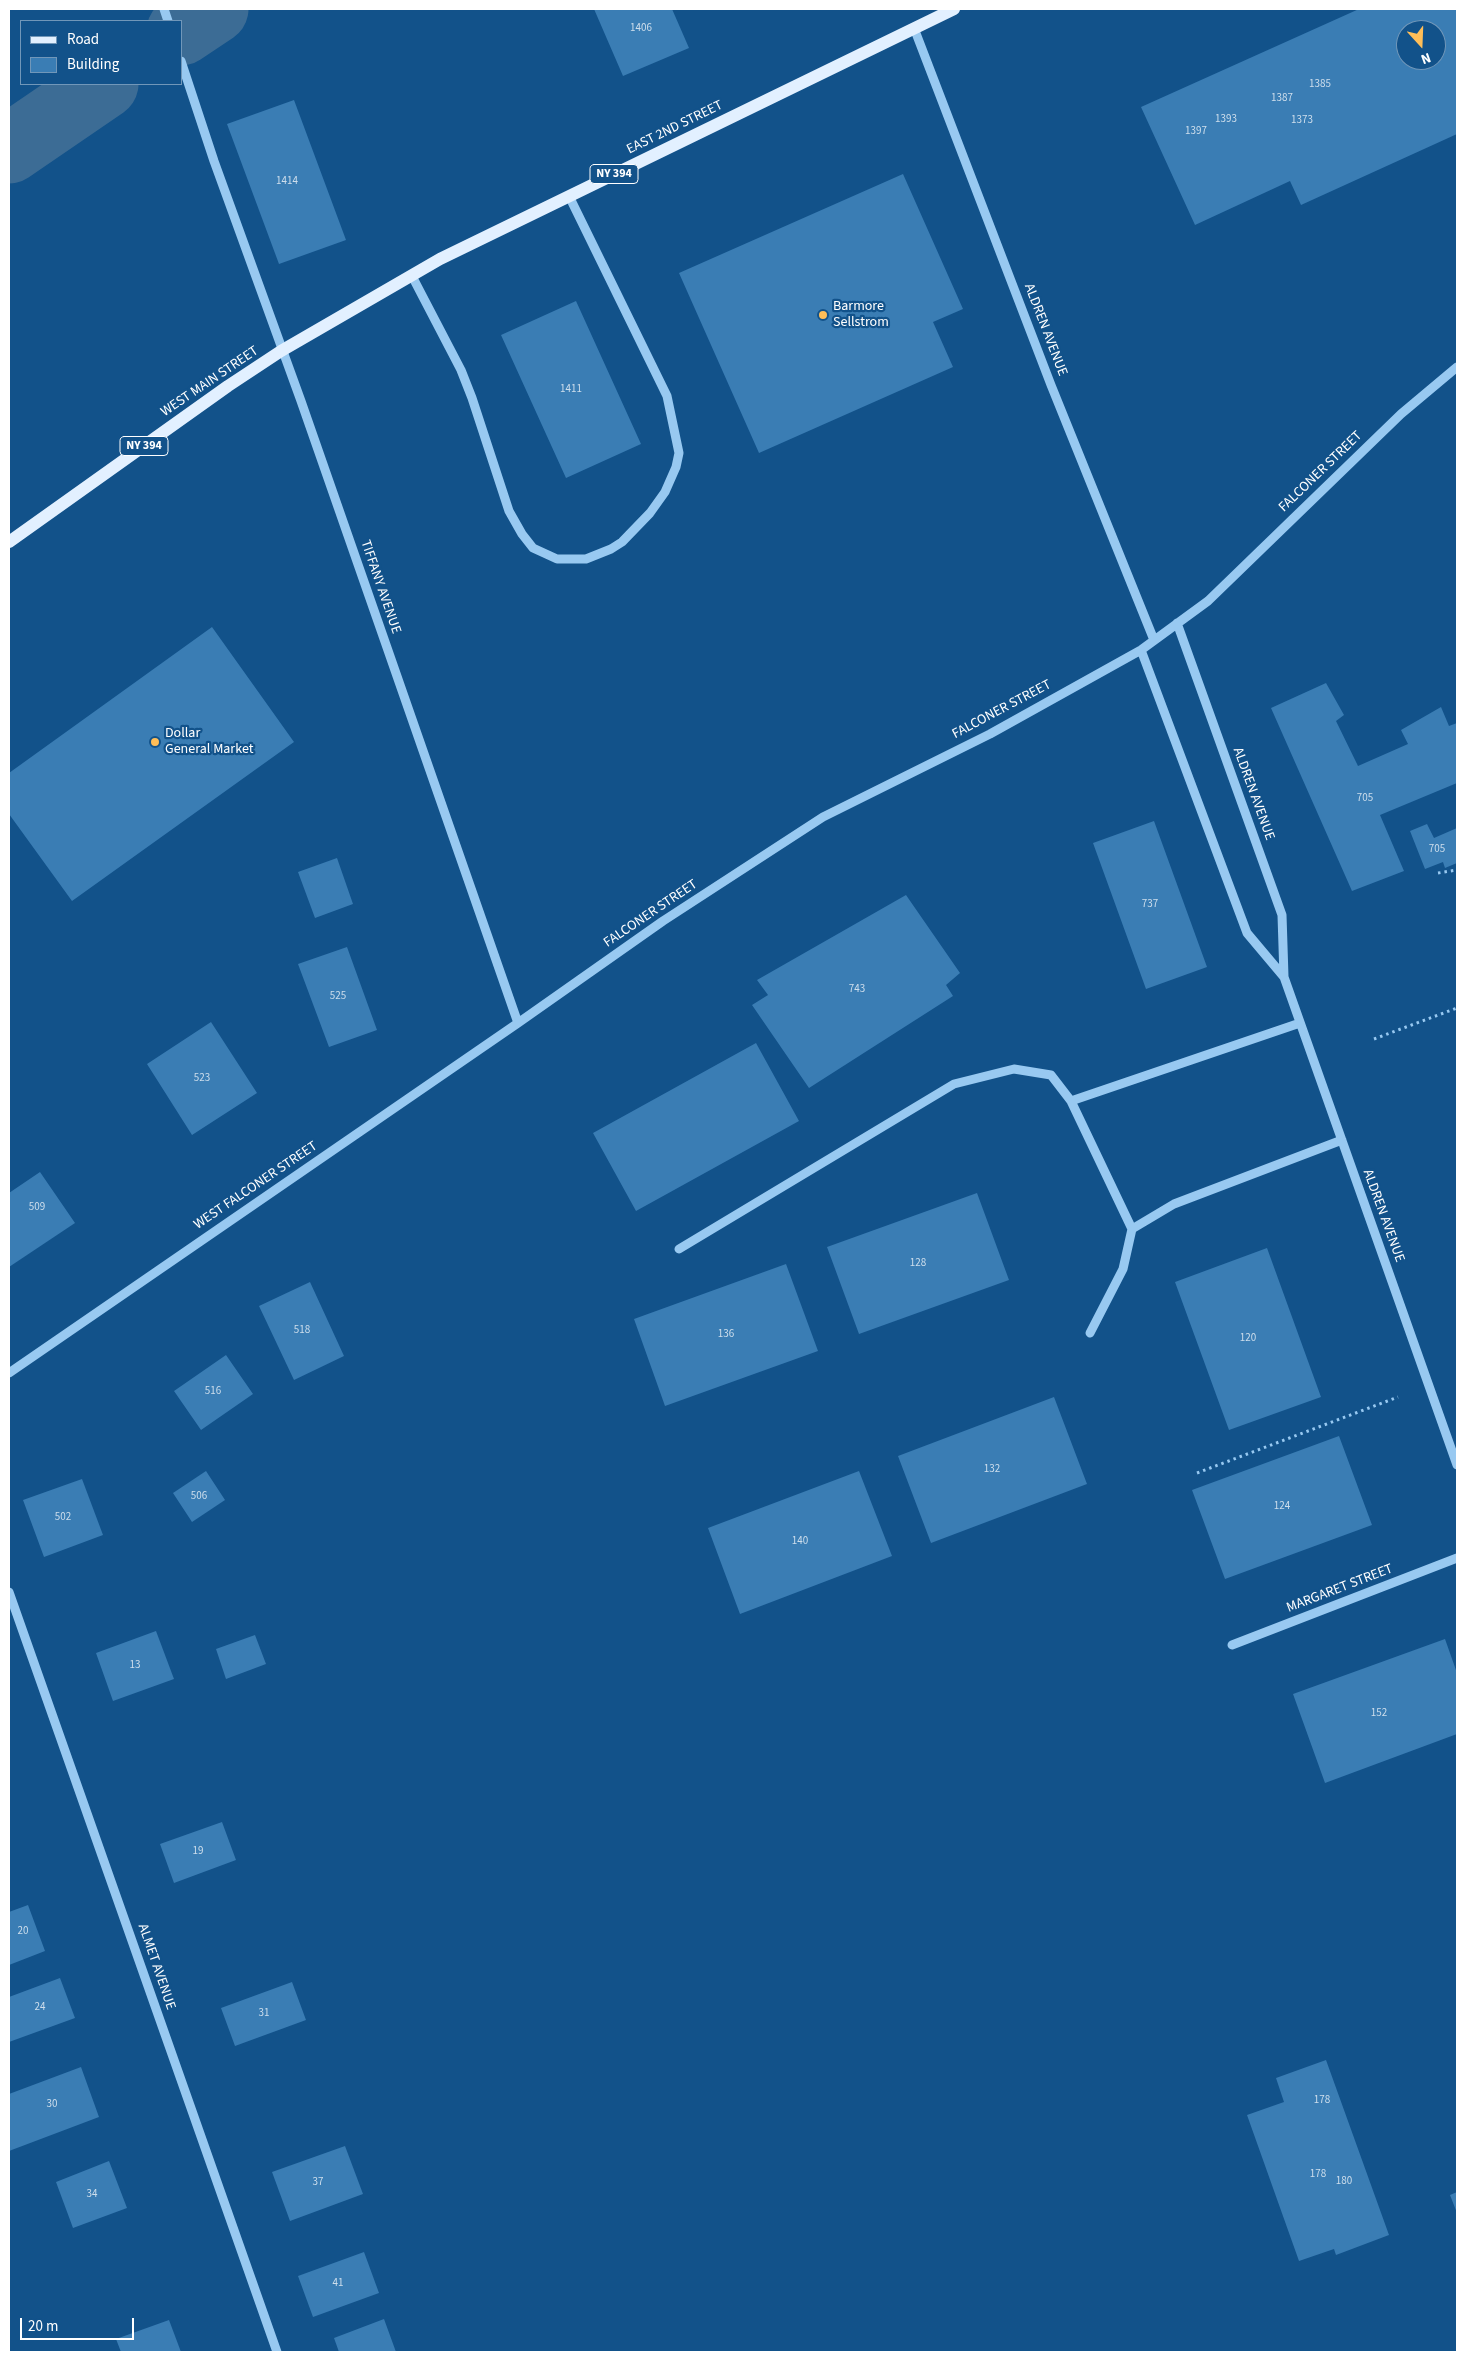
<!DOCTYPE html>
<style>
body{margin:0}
#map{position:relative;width:1466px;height:2361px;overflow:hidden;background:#12528a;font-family:"Source Sans 3",sans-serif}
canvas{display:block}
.frame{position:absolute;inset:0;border:10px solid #fff;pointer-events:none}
.legend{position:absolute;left:20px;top:20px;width:162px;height:65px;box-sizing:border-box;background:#12528a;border:1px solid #7197b9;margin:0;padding:6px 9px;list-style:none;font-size:15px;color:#fff}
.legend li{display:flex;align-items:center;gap:10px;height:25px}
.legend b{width:25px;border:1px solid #7197b9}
.north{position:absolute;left:1396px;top:20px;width:50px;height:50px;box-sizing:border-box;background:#12528a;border:1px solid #7197b9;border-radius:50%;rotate:160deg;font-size:14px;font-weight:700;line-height:20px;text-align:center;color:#fff}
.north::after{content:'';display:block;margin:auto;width:18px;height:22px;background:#ffbe58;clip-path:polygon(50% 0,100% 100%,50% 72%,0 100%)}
.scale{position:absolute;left:20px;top:2318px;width:114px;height:22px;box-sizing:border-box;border:2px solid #fff;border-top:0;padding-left:6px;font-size:15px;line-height:18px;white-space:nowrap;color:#fff;-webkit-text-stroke:4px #12528a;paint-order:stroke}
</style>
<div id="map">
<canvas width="1466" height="2361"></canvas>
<div class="frame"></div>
<ul class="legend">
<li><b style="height:6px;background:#e2f0ff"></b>Road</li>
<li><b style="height:14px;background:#3a7db4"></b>Building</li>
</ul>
<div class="north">N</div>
<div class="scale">20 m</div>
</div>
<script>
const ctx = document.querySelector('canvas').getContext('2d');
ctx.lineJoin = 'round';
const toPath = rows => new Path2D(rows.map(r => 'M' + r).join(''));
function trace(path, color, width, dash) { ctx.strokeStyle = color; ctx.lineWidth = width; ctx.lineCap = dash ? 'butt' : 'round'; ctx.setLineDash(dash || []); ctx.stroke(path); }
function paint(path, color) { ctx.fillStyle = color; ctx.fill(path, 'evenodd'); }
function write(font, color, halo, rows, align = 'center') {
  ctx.font = font + ' "Source Sans 3",sans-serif'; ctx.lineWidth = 4.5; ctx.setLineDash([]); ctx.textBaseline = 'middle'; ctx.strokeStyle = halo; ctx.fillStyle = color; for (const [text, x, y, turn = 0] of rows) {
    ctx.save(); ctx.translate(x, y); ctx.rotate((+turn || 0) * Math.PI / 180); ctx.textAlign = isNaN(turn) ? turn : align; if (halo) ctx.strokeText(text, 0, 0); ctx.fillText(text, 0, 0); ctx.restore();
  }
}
const river = toPath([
 [181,31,214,9],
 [9,149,104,84]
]);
const building = toPath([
 [594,9,672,9,689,48,623,76],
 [1359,9,1457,9,1457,134,1301,205,1290,181,1195,225,1141,107],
 [1406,30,1436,30,1436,60,1406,60],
 [294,100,346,240,279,264,227,124],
 [903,174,963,309,933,322,953,367,759,453,679,273],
 [576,301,641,444,566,478,501,335],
 [212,627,294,742,72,901,9,814,9,773],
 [1326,683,1344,715,1336,721,1358,766,1408,744,1401,730,1441,707,1449,726,1457,723,1457,783,1380,815,1404,871,1352,891,1271,708],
 [1154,821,1207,967,1146,989,1093,843],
 [1427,824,1434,838,1457,828,1457,863,1445,868,1443,862,1425,869,1410,831],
 [337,858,353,904,315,918,298,872],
 [906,895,960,973,946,985,953,996,809,1088,752,1005,768,995,757,980],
 [347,947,377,1030,329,1047,298,964],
 [211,1022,257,1093,192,1135,147,1064],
 [756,1043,799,1121,636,1211,593,1133],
 [40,1172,75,1223,9,1267,9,1193],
 [977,1193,1009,1280,859,1334,827,1247],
 [1267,1248,1321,1397,1229,1430,1175,1282],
 [786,1264,818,1351,665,1406,634,1319],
 [310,1282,344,1356,294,1380,259,1306],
 [226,1355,253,1394,201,1430,174,1391],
 [1054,1397,1087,1484,931,1543,898,1456],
 [1339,1436,1372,1525,1225,1579,1192,1490],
 [206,1471,225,1500,192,1522,173,1493],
 [859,1471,892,1556,740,1614,708,1528],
 [82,1479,103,1535,44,1557,23,1500],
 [156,1631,174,1679,113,1701,96,1653],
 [255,1635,266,1664,226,1679,216,1649],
 [1445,1639,1457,1673,1457,1734,1325,1783,1293,1694],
 [222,1822,236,1860,174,1883,160,1844],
 [28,1905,45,1951,9,1965,9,1912],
 [60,1978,75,2018,9,2042,9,1997],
 [292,1982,306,2020,235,2046,221,2008],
 [1326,2060,1389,2235,1336,2255,1334,2249,1299,2261,1247,2115,1284,2102,1276,2078],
 [81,2067,99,2117,9,2151,9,2094],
 [345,2146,363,2194,290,2221,272,2172],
 [109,2161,127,2208,73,2228,56,2182],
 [1457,2192,1457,2213,1450,2195],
 [364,2252,379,2293,313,2317,298,2276],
 [384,2319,396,2352,339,2352,334,2338],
 [169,2320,181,2352,121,2352,116,2339]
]);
const path = toPath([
 [1438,873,1457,870],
 [1374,1039,1457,1008],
 [1197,1473,1398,1397]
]);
const minor = toPath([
 [164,9,168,21],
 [914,28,1051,385,1154,640],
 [181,61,214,161,301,401,518,1023],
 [412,276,461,370,472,398,509,511,522,534,533,548,557,559,586,559,611,549,622,542,650,513,665,492,676,467,679,453,667,396,569,196],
 [1177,623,1282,915,1284,977,1457,1465],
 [1141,650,1247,933,1284,977],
 [1071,1101,1132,1229],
 [679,1249,954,1084,1014,1069,1051,1075,1071,1101,1300,1023],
 [1090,1333,1123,1269,1132,1229,1174,1204,1342,1140],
 [9,1373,518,1023,663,921,823,817,990,734,1141,650,1208,601,1401,414,1457,367],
 [9,1592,277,2352],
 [1232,1645,1457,1558]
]);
const major = toPath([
 [9,542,228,386,281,351,440,259,954,9]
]);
const markers = [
 [823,315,5,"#ffbe58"],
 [155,742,5,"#ffbe58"]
];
const numberNames = [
 ["1406",641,29],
 ["1385",1320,85],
 ["1387",1282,99],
 ["1393",1226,120],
 ["1373",1302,121],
 ["1397",1196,132],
 ["1414",287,182],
 ["1411",571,390],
 ["705",1365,799],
 ["705",1437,850],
 ["737",1150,905],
 ["743",857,990],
 ["525",338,997],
 ["523",202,1079],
 ["509",37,1208],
 ["128",918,1264],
 ["518",302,1331],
 ["136",726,1335],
 ["120",1248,1339],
 ["516",213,1392],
 ["132",992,1470],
 ["506",199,1497],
 ["124",1282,1507],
 ["502",63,1518],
 ["140",800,1542],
 ["13",135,1666],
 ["152",1379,1714],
 ["19",198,1852],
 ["20",23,1932],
 ["24",40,2008],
 ["31",264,2014],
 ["178",1322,2101],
 ["30",52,2105],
 ["178",1318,2175],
 ["180",1344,2182],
 ["37",318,2183],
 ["34",92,2195],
 ["41",338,2284]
];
const shields = [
 [614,174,48],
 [144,446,48]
];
const shieldNames = [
 ["NY 394",614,174],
 ["NY 394",144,446]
];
const streetNames = [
 ["EAST 2ND STREET",675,128,-26],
 ["ALDREN AVENUE",1045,330,69],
 ["WEST MAIN STREET",210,382,-34],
 ["FALCONER STREET",1321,472,-44],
 ["TIFFANY AVENUE",380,587,71],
 ["FALCONER STREET",1002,710,-28],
 ["ALDREN AVENUE",1253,794,70],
 ["FALCONER STREET",651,914,-34],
 ["WEST FALCONER STREET",256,1186,-34],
 ["ALDREN AVENUE",1383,1216,70],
 ["MARGARET STREET",1340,1589,-21],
 ["ALMET AVENUE",156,1967,71]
];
const poiNames = [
 ["Barmore",833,307],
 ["Sellstrom",833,323],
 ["Dollar",165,734],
 ["General Market",165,750]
];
trace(river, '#3c6c95', 69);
paint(building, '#3a7db4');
trace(path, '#98c9f1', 3, [2.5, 4]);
trace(minor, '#98c9f1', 9);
trace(major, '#e2f0ff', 12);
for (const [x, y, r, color] of markers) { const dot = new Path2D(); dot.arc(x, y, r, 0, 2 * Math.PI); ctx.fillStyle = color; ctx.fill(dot); trace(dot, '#12528a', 2); }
write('11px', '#cedeec', null, numberNames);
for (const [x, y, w] of shields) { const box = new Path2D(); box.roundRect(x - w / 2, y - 9.5, w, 19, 4); ctx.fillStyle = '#12528a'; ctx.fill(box); trace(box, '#fff', 1); }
write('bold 12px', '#fff', null, shieldNames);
write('14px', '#fff', '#12528a', streetNames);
write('14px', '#fff', '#12528a', poiNames, 'left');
</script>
